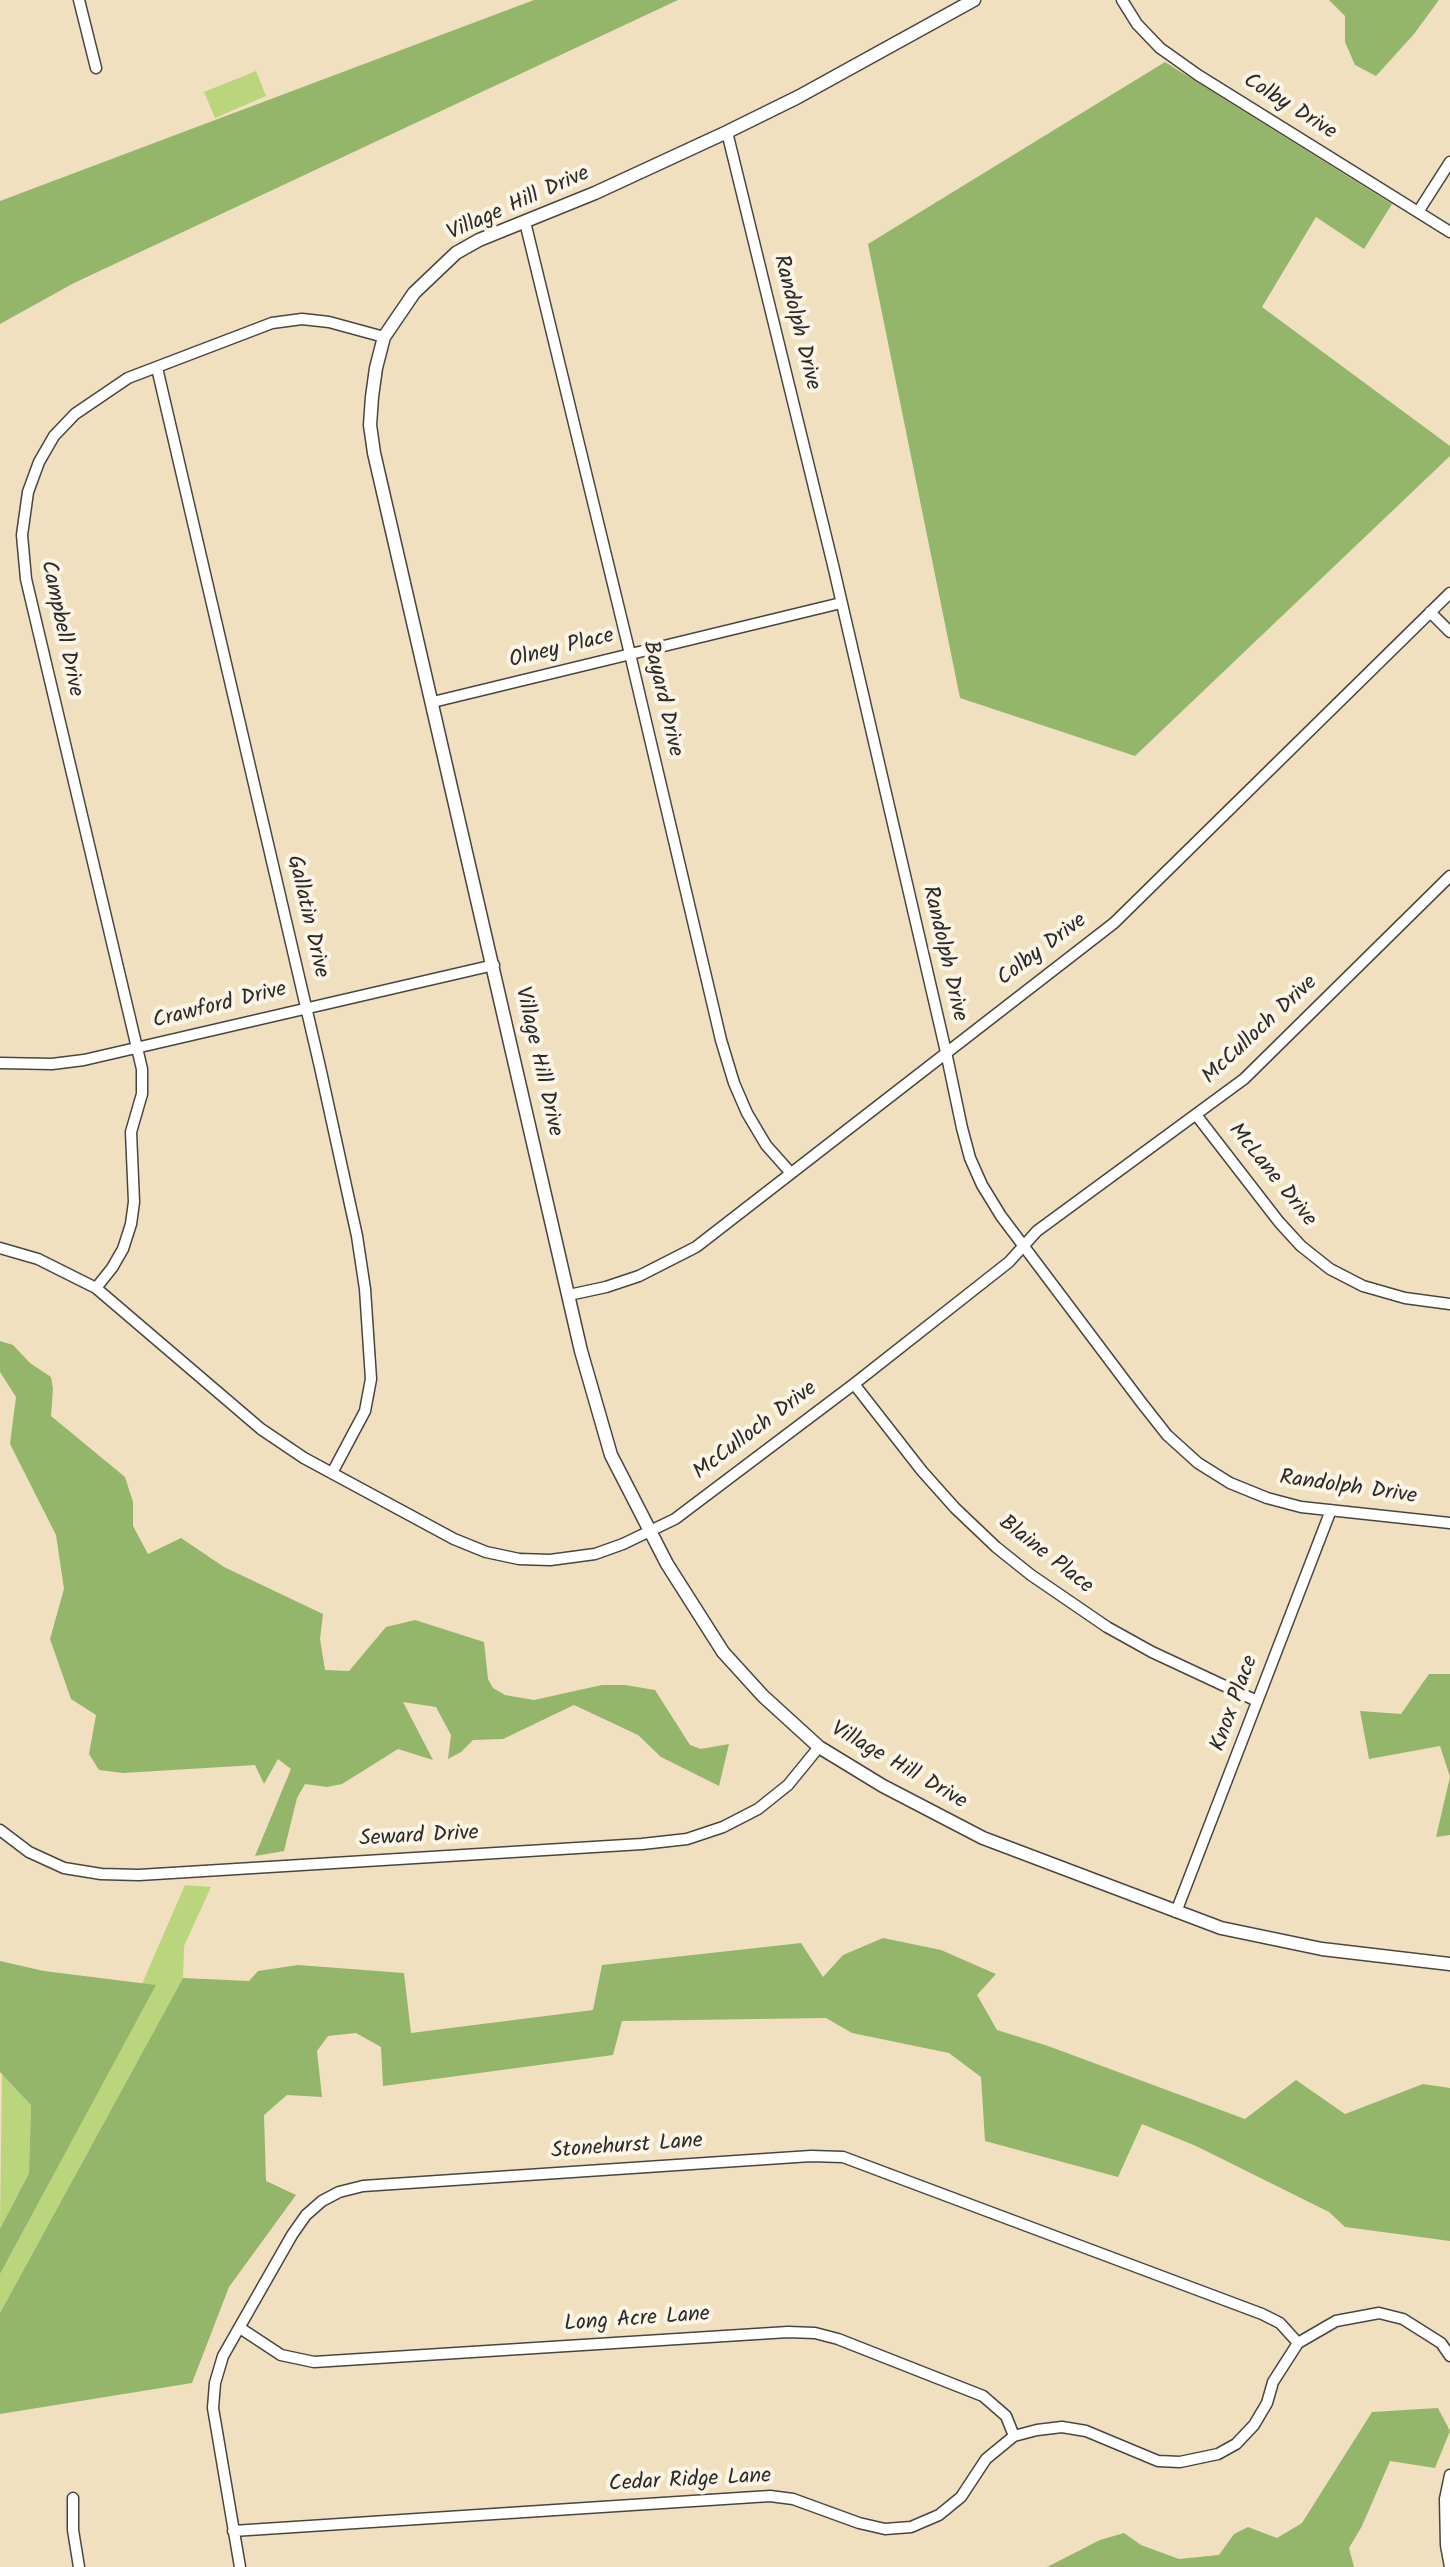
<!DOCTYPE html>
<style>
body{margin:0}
canvas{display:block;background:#f0e0c0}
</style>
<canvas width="1450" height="2567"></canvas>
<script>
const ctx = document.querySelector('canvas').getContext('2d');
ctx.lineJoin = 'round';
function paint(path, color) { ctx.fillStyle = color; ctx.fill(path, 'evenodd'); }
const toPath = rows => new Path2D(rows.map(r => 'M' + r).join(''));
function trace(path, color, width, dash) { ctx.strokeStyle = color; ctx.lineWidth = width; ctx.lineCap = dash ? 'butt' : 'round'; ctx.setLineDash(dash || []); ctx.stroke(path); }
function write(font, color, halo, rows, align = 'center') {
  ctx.font = font + ' Kalam,sans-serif'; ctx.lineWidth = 8; ctx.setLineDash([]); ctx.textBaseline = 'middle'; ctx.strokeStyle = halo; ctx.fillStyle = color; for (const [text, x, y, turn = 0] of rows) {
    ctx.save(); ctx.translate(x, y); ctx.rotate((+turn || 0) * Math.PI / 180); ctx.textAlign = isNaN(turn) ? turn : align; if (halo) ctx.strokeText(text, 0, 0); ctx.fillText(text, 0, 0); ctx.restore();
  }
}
const green = toPath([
 [256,71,266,96,215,118,204,92],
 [185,1885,211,1887,184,1946,183,1978,0,2313,0,2274,155,1986,142,1984],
 [2,2071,31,2105,29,2173,0,2229]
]);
const forest = toPath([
 [534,0,678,0,74,283,0,324,0,201],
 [1329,0,1439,0,1414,34,1376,76,1355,65,1345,42,1345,16],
 [1165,62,1392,204,1364,249,1316,217,1262,307,1450,446,1450,456,1135,756,960,698,868,244],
 [0,1341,13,1345,30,1363,51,1377,53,1389,51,1416,125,1477,133,1502,133,1526,148,1554,181,1538,224,1567,323,1614,320,1639,325,1670,349,1671,386,1627,415,1620,484,1642,488,1679,493,1688,505,1695,534,1700,602,1685,625,1685,655,1690,690,1745,701,1749,729,1744,719,1786,661,1757,638,1735,574,1705,503,1739,473,1740,461,1752,448,1759,451,1735,436,1707,403,1702,433,1760,398,1749,342,1784,327,1787,305,1784,297,1798,284,1851,255,1856,291,1769,278,1759,264,1784,255,1765,123,1773,99,1770,89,1754,96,1715,71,1699,50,1639,64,1589,56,1535,10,1444,16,1397,0,1372],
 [1429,1674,1450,1674,1450,1835,1436,1837,1450,1777,1440,1746,1369,1759,1360,1711,1401,1714],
 [883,1938,941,1950,996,1974,977,1995,997,2030,1048,2046,1245,2119,1296,2080,1345,2114,1423,2084,1450,2088,1450,2241,1345,2227,1329,2212,1196,2146,1142,2124,1118,2177,985,2141,981,2077,949,2053,852,2033,826,2018,622,2021,613,2055,383,2086,381,2047,356,2033,328,2036,317,2051,322,2097,287,2095,264,2115,266,2181,296,2195,229,2287,192,2383,0,2414,0,2313,183,1978,249,1981,258,1971,298,1965,404,1973,411,2033,593,2010,602,1965,801,1943,823,1977,843,1955],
 [0,1961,44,1971,156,1985,0,2274,0,2229,29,2173,31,2105,0,2072],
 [1438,2408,1450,2431,1435,2468,1390,2461,1362,2526,1349,2548,1354,2567,1047,2567,1100,2540,1124,2533,1141,2545,1179,2559,1219,2555,1234,2534,1248,2527,1277,2538,1302,2523,1372,2412]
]);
const minor = toPath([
 [79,0,96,68],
 [1122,0,1137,24,1160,48,1198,75,1450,232],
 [727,132,833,565,946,1052,962,1128,970,1158,982,1185,1001,1216,1141,1402,1167,1435,1198,1463,1230,1483,1267,1498,1301,1507,1450,1523],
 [1418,212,1450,162],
 [525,222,630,654,721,1040,734,1083,747,1113,766,1145,790,1172],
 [157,368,320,1067,357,1236,365,1289,371,1379,365,1411,332,1473],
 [1430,612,1450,632],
 [433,702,841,603],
 [0,1063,52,1064,84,1060,494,965],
 [1197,1116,1279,1222,1301,1246,1330,1269,1363,1286,1405,1298,1450,1304],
 [0,1248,38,1259,96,1288,261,1429,304,1458,454,1539,486,1552,519,1559,550,1560,595,1554,623,1544,675,1519,854,1384,1009,1262,1037,1231,1244,1079,1450,876],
 [96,1288,112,1268,123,1249,131,1224,134,1202,131,1132,142,1094,142,1069,26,579,22,535,28,492,39,462,54,436,75,414,128,378,272,323,302,319,329,322,384,337],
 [569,1295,606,1287,639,1276,696,1247,1114,923,1450,593],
 [854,1384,922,1471,955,1508,996,1547,1031,1575,1107,1627,1152,1652,1257,1701],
 [0,1830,29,1852,64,1868,101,1874,139,1875,642,1844,687,1839,723,1827,758,1809,788,1785,819,1747],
 [1176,1912,1331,1510],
 [240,2328,281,2355,314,2362,788,2332,815,2333,838,2339,983,2396,1006,2416,1014,2436],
 [73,2498,73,2530,79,2567],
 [233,2531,770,2496,793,2499,859,2523,885,2529,911,2527,939,2515,961,2497,986,2459,1014,2436,1037,2430,1062,2427,1086,2431,1158,2461,1180,2462,1218,2454,1236,2444,1254,2425,1267,2403,1273,2382,1298,2343,1336,2321,1379,2313,1403,2319,1441,2343,1450,2356],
 [240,2567,213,2408,215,2383,223,2356,292,2235,306,2215,322,2201,339,2192,363,2186,811,2156,843,2157,1262,2314,1280,2323,1298,2343],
 [1450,2567,1446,2545,1445,2499,1450,2475]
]);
const tertiary = toPath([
 [974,0,798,97,727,132,595,193,479,240,456,253,414,293,384,337,376,368,372,397,370,425,374,453,581,1351,611,1455,667,1564,723,1652,763,1696,819,1747,883,1786,983,1838,1221,1928,1322,1949,1450,1964]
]);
const streetNames = [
 ["Colby Drive",1289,108,32],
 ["Village Hill Drive",519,205,-24],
 ["Randolph Drive",795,323,76],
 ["Campbell Drive",60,629,78],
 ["Olney Place",562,650,-14],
 ["Bayard Drive",661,699,77],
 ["Gallatin Drive",306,917,77],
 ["Colby Drive",1043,951,-37],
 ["Randolph Drive",943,954,77],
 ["Crawford Drive",220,1007,-14],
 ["McCulloch Drive",1261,1031,-43],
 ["Village Hill Drive",537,1062,77],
 ["McLane Drive",1271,1176,51],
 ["McCulloch Drive",756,1432,-37],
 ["Randolph Drive",1348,1489,8],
 ["Blaine Place",1045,1556,38],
 ["Knox Place",1236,1704,-70],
 ["Village Hill Drive",898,1767,30],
 ["Seward Drive",419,1838,-3],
 ["Stonehurst Lane",627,2148,-4],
 ["Long Acre Lane",637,2321,-4],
 ["Cedar Ridge Lane",690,2482,-3]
];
paint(green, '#bad57b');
paint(forest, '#93b66b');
trace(minor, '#494641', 13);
trace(tertiary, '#494641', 15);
trace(minor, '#fff', 10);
trace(tertiary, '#fff', 12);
write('22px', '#2b2b2b', '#fcf5e5', streetNames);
</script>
